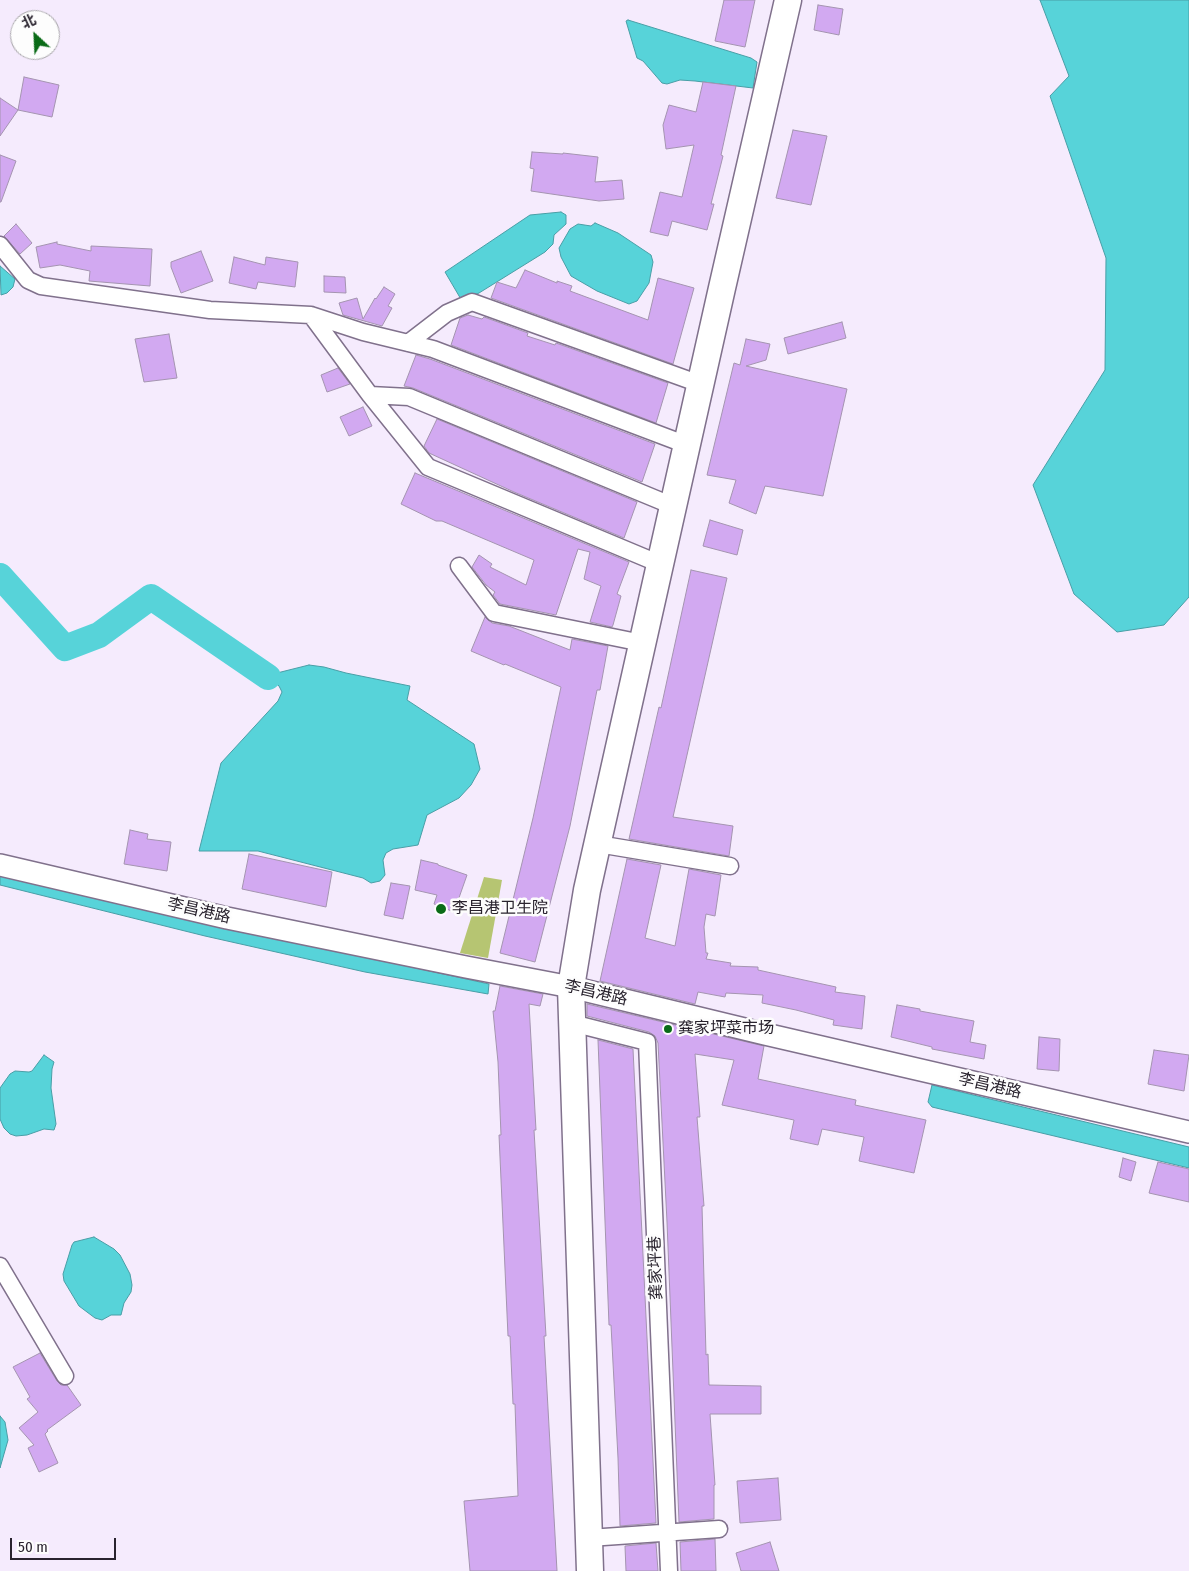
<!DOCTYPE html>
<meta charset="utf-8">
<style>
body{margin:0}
#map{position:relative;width:1189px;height:1571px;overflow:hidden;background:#f5ebfd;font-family:"Fira Sans Condensed","Noto Sans SC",sans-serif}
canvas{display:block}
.north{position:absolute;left:10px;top:10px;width:50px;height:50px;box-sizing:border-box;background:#fdfdfd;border:1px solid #a8a6aa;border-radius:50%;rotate:335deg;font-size:14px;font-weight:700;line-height:20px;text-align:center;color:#29232e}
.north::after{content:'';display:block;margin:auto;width:18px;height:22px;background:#0a6b17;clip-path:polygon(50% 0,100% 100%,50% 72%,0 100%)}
.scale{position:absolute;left:10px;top:1538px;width:106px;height:22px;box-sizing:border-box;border:2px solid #29232e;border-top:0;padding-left:6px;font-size:15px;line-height:18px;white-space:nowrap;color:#29232e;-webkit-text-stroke:4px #fdfdfd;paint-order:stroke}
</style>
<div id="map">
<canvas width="1189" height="1571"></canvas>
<div class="north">北</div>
<div class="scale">50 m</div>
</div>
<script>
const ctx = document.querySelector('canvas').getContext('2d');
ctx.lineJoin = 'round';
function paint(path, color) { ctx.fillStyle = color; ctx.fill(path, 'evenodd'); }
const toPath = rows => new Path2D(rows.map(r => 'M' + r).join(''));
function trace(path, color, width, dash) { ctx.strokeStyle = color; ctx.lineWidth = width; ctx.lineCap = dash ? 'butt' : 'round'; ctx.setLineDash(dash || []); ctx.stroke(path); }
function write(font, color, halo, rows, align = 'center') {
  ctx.font = font + ' "Fira Sans Condensed","Noto Sans SC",sans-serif'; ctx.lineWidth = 5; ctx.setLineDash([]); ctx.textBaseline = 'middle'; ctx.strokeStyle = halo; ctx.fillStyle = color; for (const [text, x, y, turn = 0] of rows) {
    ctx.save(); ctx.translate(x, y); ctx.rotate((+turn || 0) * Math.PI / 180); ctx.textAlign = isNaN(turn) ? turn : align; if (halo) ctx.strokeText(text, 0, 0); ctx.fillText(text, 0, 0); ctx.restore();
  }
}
const forest = toPath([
 [484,877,502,880,488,958,460,953]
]);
const water = toPath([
 [1040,0,1189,0,1189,597,1164,625,1117,632,1074,594,1033,485,1105,370,1106,258,1050,96,1069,76,1040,0],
 [628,20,751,58,757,62,753,88,695,81,680,80,667,84,662,83,643,61,637,58,626,21,628,20],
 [561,212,566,215,566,224,554,235,553,244,545,252,479,293,462,301,445,272,530,215,561,212],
 [595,223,618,233,651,255,653,262,649,283,637,301,629,304,597,291,571,276,561,257,559,248,570,229,578,224,591,226,595,223],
 [0,266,15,279,13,287,7,293,1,295,0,266],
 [309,665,324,667,346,673,410,686,407,700,474,744,480,769,471,785,459,798,427,815,418,845,393,849,386,853,383,860,385,875,380,881,371,883,363,878,258,851,199,851,221,763,278,701,282,692,279,686,264,673,277,673,309,665],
 [0,874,261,934,489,984,488,994,365,972,205,936,0,885,0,874],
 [44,1055,54,1062,52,1069,51,1088,56,1124,54,1130,44,1129,27,1135,16,1136,10,1134,4,1128,0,1119,0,1088,10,1074,15,1071,29,1072,32,1071,44,1055],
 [932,1085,1189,1147,1189,1168,932,1107,928,1102,932,1085],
 [94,1237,114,1249,120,1255,130,1274,132,1285,131,1292,124,1303,121,1315,111,1315,102,1320,95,1318,79,1306,64,1281,63,1274,72,1245,74,1242,94,1237],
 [0,1416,5,1422,8,1440,0,1468,0,1416]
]);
const river = toPath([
 [0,576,65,648,99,635,151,597,268,677]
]);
const building = toPath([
 [724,0,755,0,745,47,715,41,724,0],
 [818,5,843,9,839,35,814,30,818,5],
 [24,77,59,85,52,117,18,110,24,77],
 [703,82,736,86,721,155,723,156,711,204,714,204,707,230,672,221,668,236,650,232,660,192,682,197,694,145,666,149,663,125,669,105,696,112,703,82],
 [0,98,18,110,0,136,0,98],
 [793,130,827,136,811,205,776,198,793,130],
 [532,152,563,154,563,153,598,157,595,182,622,180,624,199,599,201,531,191,534,169,530,168,532,152],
 [0,155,16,161,1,202,0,202,0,155],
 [16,224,32,243,20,254,4,236,16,224],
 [57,242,57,244,91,251,91,246,152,249,150,286,89,281,90,271,60,265,40,268,36,247,57,242],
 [201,251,213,281,181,293,171,267,171,262,201,251],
 [234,257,265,265,266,257,298,262,295,287,258,282,256,289,229,283,234,257],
 [525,270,557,283,557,281,572,286,570,291,648,320,658,278,694,288,673,364,491,298,497,282,516,288,525,270],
 [324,276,345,277,346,293,324,292,324,276],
 [384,287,395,294,388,306,392,308,382,326,343,315,339,303,357,298,363,319,375,298,376,299,384,287],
 [468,315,482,319,484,317,528,333,527,336,555,345,556,343,668,383,656,423,451,345,460,318,468,315],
 [842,322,846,338,788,354,784,338,842,322],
 [169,334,177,378,144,382,135,339,169,334],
 [746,339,770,344,766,360,746,366,847,389,823,496,765,486,756,514,729,503,736,480,707,475,734,363,740,365,746,339],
 [416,355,430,359,655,444,642,482,413,388,404,386,416,355],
 [338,368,350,384,327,392,321,375,338,368],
 [363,407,372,426,349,436,340,417,363,407],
 [437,419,637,502,624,538,514,492,429,453,424,446,437,419],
 [415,473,629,562,617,594,621,596,613,625,612,627,590,622,601,586,584,579,590,552,578,549,556,615,500,604,493,595,495,592,486,585,472,567,479,555,492,564,490,567,526,585,534,560,442,521,436,521,401,504,415,473],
 [710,520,743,530,737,555,703,546,710,520],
 [691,570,727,578,673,817,733,826,729,856,629,839,659,707,661,708,691,570],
 [485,617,492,623,509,626,570,650,572,639,608,646,600,690,597,690,570,826,535,962,500,953,533,818,561,687,505,664,504,665,471,651,485,617],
 [130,830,148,834,147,839,171,842,167,871,124,864,130,830],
 [249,854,332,872,326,907,242,889,249,854],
 [627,859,661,865,645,938,675,946,689,869,721,875,715,916,706,914,704,927,706,953,708,953,706,959,731,963,730,966,758,967,758,970,836,987,835,992,865,996,862,1029,833,1025,834,1020,796,1010,762,1003,763,995,726,993,725,997,698,992,695,1004,600,981,627,859],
 [421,860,438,864,438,865,467,875,454,912,434,904,437,895,415,890,421,860],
 [391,883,410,886,403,919,384,915,391,883],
 [500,986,543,994,540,1006,529,1004,536,1130,534,1130,546,1336,544,1336,557,1571,470,1571,464,1501,518,1496,515,1404,513,1404,510,1336,508,1336,499,1135,501,1135,498,1062,493,1011,495,1011,500,986],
 [587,1004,764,1046,758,1079,856,1100,855,1105,926,1120,914,1173,859,1161,864,1137,822,1129,818,1145,790,1139,794,1120,722,1105,734,1060,695,1054,700,1117,697,1117,704,1206,702,1206,706,1355,708,1354,709,1385,761,1386,761,1414,710,1414,715,1485,714,1485,714,1519,679,1522,667,1222,658,1043,655,1036,649,1032,587,1016,587,1004],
 [897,1005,920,1009,920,1011,974,1021,970,1042,986,1045,984,1059,932,1049,932,1047,891,1037,897,1005],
 [1039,1037,1060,1039,1059,1071,1037,1069,1039,1037],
 [598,1040,633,1049,656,1523,620,1526,618,1458,611,1325,609,1325,598,1040],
 [1154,1050,1189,1055,1184,1091,1148,1084,1154,1050],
 [1123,1158,1136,1162,1131,1181,1119,1177,1123,1158],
 [1158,1162,1189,1169,1189,1202,1149,1193,1158,1162],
 [40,1353,57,1381,61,1385,67,1385,81,1405,47,1430,48,1431,45,1434,58,1463,39,1472,28,1448,34,1445,19,1428,38,1412,27,1399,30,1397,13,1367,40,1353],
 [778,1478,781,1520,740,1523,737,1481,778,1478],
 [715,1539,716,1571,681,1571,680,1542,715,1539],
 [770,1542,779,1571,741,1571,736,1553,770,1542],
 [656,1543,658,1571,626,1571,625,1546,656,1543]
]);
const minor = toPath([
 [0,245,28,280,41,286,210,310,311,315,370,395,428,467,660,564],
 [311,315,363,332,433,349,687,445],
 [408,343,447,313,472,302,700,384],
 [370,395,409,397,673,506],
 [459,566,494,613,642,643],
 [598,844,730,866],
 [572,1023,647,1042,669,1571],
 [0,1266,65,1376],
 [589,1538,719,1529]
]);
const tertiary = toPath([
 [0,865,227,918,466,967,571,987,765,1034,1189,1132]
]);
const primary = toPath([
 [590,1571,571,987,587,890,722,288,788,0]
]);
const markers = [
 [441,909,6,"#0a6b17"],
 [668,1029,5,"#0a6b17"]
];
const poiNames = [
 ["李昌港卫生院",452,909],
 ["龚家坪菜市场",678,1029]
];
const streetNames = [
 ["李昌港路",199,911,13],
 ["李昌港路",596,993,13],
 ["李昌港路",990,1086,13],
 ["龚家坪巷",656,1268,-92]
];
paint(forest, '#b6c572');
paint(water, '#57d3d9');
trace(water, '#499ea6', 1);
trace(river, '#57d3d9', 26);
paint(building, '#d2a9f1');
trace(building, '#a494b0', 1);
trace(minor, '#80718c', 19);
trace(tertiary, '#80718c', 24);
trace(primary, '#80718c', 29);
trace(minor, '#fff', 16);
trace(tertiary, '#fff', 21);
trace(primary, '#fff', 26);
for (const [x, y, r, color] of markers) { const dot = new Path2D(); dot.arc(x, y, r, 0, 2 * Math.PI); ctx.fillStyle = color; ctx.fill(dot); trace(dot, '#fdfdfd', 2); }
write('16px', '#29232e', '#fdfdfd', poiNames, 'left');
write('16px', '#29232e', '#fdfdfd', streetNames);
</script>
